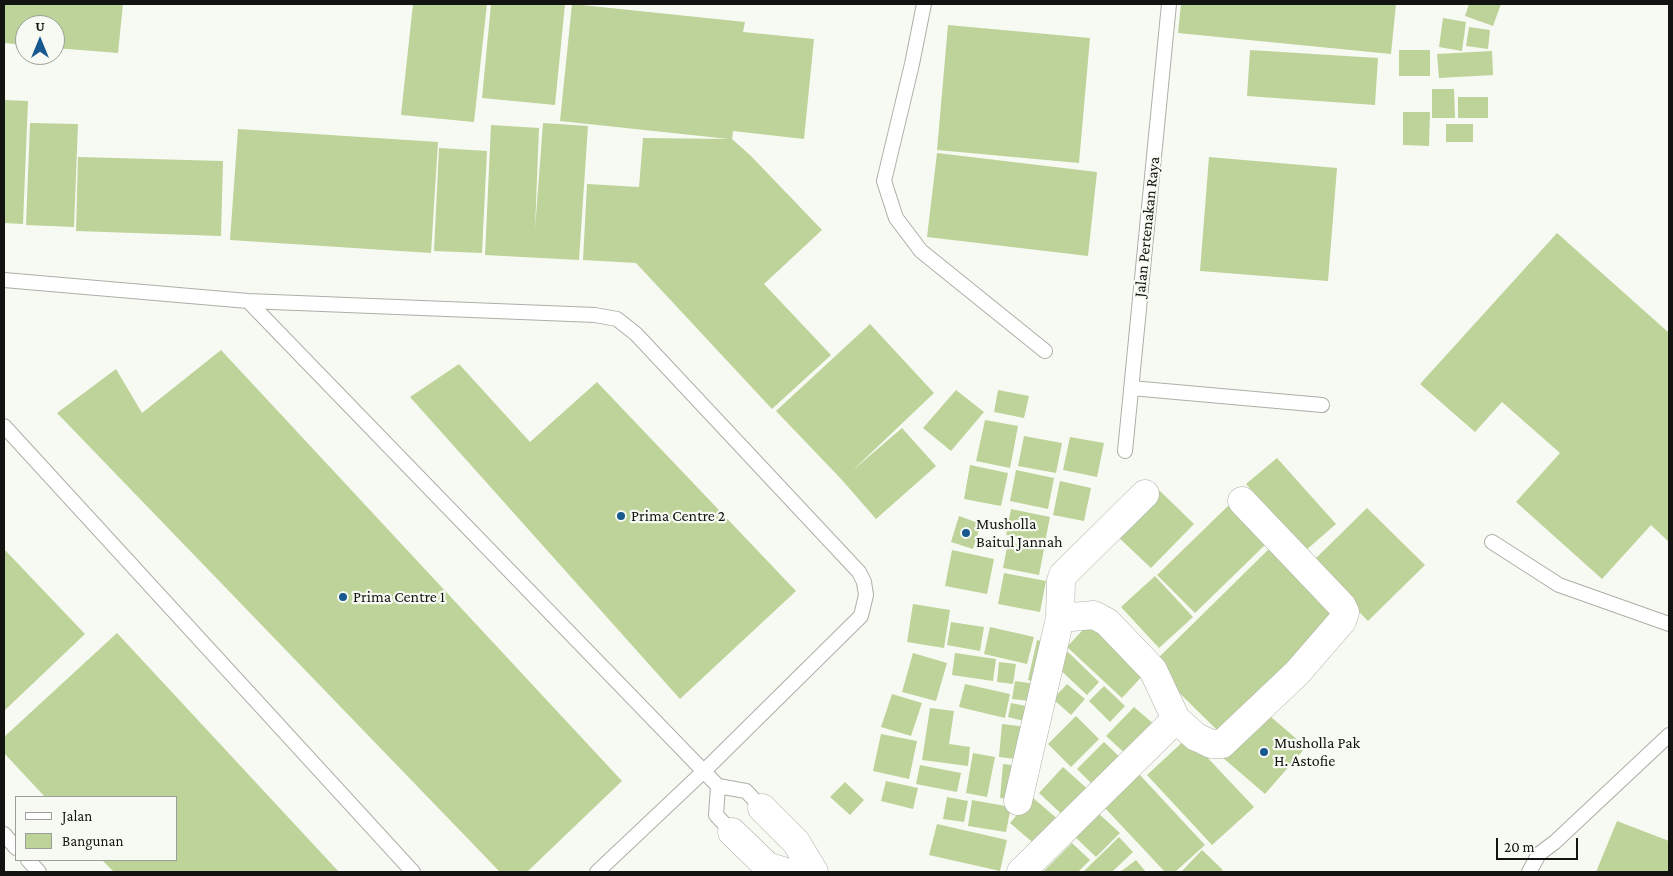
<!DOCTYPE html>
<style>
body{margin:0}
#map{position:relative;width:1673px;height:876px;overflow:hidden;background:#f7faf2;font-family:"Crimson Pro",serif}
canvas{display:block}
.frame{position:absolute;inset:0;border:5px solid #131411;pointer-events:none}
.legend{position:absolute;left:15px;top:796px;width:162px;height:65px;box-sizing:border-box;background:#f7faf2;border:1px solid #9c9e98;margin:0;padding:6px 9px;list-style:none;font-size:15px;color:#131411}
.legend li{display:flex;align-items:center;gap:10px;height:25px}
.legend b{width:25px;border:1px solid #9c9e98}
.north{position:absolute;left:15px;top:15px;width:50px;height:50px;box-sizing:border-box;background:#f7faf2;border:1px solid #9c9e98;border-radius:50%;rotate:0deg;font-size:14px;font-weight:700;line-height:20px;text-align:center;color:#131411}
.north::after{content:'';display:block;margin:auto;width:18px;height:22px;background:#185a8f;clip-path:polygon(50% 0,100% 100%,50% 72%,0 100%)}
.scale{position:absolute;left:1496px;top:838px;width:82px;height:22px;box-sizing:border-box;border:2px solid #131411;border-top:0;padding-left:6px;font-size:15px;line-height:18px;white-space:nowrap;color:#131411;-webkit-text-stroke:4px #f7faf2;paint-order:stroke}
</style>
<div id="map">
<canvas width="1673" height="876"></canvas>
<div class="frame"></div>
<ul class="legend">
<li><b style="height:6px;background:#fff"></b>Jalan</li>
<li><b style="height:14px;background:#bed399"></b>Bangunan</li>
</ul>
<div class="north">U</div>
<div class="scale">20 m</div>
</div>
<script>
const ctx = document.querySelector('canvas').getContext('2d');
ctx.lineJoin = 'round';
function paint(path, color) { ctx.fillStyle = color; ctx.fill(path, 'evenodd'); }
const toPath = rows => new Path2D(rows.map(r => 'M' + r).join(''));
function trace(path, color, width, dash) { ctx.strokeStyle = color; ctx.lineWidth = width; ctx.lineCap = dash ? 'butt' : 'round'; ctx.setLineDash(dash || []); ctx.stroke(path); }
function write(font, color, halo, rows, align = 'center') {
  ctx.font = font + ' "Crimson Pro",serif'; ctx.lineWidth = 4.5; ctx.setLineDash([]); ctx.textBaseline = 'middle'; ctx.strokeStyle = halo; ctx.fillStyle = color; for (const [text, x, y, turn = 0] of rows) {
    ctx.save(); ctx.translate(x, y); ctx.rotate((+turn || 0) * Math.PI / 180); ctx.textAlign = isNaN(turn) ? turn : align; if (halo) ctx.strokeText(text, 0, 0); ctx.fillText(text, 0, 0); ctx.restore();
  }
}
const building = toPath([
 [4,4,123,4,118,53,55,48,55,25,25,25,25,45,4,43],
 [413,4,487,4,474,122,401,115],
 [491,4,565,4,555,105,482,98],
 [572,4,745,22,743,32,814,39,804,139,733,131,732,139,751,156,822,230,764,284,831,355,772,409,636,263,583,260,587,184,639,187,643,138,729,139,560,121],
 [1181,4,1396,4,1391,54,1178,33],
 [1469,4,1501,4,1493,26,1465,16],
 [1443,18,1466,22,1462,51,1439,47],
 [948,25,1090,38,1079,163,937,150],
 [1469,27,1490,30,1488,49,1466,46],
 [1250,50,1378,58,1375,105,1247,96],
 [1399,50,1430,50,1430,76,1399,76],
 [1492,51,1493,75,1439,78,1437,54],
 [1432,89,1454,89,1455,118,1432,118],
 [1458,97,1488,97,1488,118,1458,118],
 [4,100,28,101,23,224,4,223],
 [1403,112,1430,112,1429,146,1403,145],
 [30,123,78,124,74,227,26,225],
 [543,123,588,126,579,260,485,255,491,125,539,128,535,229],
 [1446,124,1473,124,1473,142,1446,142],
 [238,129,438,142,431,253,230,240],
 [439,148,487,151,482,253,434,251],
 [937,153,1097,172,1088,256,927,237],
 [78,157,223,161,221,236,76,231],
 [1209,157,1337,168,1328,281,1200,271],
 [1557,233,1668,332,1669,330,1669,542,1651,525,1602,579,1516,502,1560,453,1502,402,1475,432,1420,384],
 [870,324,934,393,852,471,902,428,936,466,876,519,842,480,776,411],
 [221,350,622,781,527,872,500,872,57,413,116,369,142,413],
 [459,364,530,442,597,382,796,591,680,699,410,397],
 [956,390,984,412,951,451,923,428],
 [998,390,1029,396,1024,418,994,412],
 [985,420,1018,426,1010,468,976,461],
 [1024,436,1062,443,1056,473,1018,466],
 [1070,437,1104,443,1097,477,1063,470],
 [1277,458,1336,524,1305,551,1246,484],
 [970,465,1008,473,1001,506,964,499],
 [1016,470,1054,478,1048,509,1010,501],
 [1060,481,1091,488,1084,521,1053,515],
 [1159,490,1194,524,1151,568,1116,535],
 [1229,505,1266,544,1195,613,1157,575],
 [1367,508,1425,565,1368,621,1311,563],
 [1011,509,1050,517,1045,542,1006,535],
 [959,516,981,524,973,549,951,542],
 [1008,542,1044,549,1039,575,1003,568],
 [1274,544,1340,610,1218,731,1151,665],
 [4,549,85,634,4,711],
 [952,550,994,559,987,594,945,586],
 [1004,573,1046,581,1040,612,998,604],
 [1155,576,1193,617,1159,648,1121,607],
 [913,604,950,610,944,648,907,642],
 [1091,621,1146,672,1122,698,1067,647],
 [951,622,984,627,980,651,947,645],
 [990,627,1034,637,1027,664,984,654],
 [117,633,339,872,114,872,102,860,176,860,176,797,45,797,4,753,4,737],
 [1037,640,1051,643,1042,684,1028,680],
 [1068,652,1099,682,1087,695,1055,665],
 [913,653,947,663,936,701,902,692],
 [955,653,996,659,993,681,952,675],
 [999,662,1016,664,1013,684,997,682],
 [1015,681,1042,685,1039,702,1012,699],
 [965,684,1010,694,1005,718,959,707],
 [1067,684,1085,699,1071,715,1053,699],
 [1104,686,1125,706,1110,722,1089,701],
 [892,694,922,703,911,736,881,727],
 [1011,703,1036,708,1032,723,1008,717],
 [1134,707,1156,726,1128,756,1106,736],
 [930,708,954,711,949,744,970,747,968,766,922,760],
 [1263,710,1306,747,1265,794,1222,757],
 [1076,716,1099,739,1071,767,1048,744],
 [1002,724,1027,727,1023,760,999,757],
 [881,734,917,741,909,779,873,771],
 [1188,737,1254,807,1212,845,1147,775],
 [1104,742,1124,761,1097,789,1077,769],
 [973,753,995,757,987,797,966,793],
 [1003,764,1021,766,1017,800,1000,798],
 [920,765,961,773,957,792,916,784],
 [1063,767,1091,792,1067,819,1039,793],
 [1139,774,1205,845,1175,872,1165,872,1104,807],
 [886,781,918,788,913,809,881,801],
 [845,782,864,800,850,815,830,797],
 [947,797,968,801,964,822,943,819],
 [1032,797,1060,821,1038,847,1010,823],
 [972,800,1011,807,1006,832,968,826],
 [1097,812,1120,833,1096,857,1073,835],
 [1617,821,1669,841,1669,872,1596,872],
 [937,824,1007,840,1000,871,929,855],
 [1119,837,1133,852,1112,872,1083,872],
 [1072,843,1090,860,1078,872,1043,872],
 [1202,850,1223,870,1220,872,1181,872],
 [1136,860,1146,872,1120,872]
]);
const lane = toPath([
 [924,4,912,64,884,181,896,218,921,251,1045,351],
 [4,280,248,301,595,315,617,319,636,334,859,572,864,582,866,595,861,616,704,771,597,872],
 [248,301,718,786,746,791,762,808],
 [1131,388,1322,405],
 [4,426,413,872],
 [1125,451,1169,4],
 [1492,542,1559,585,1669,624],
 [718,786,716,815,732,832],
 [4,834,16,848],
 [28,860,39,872],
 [1529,872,1539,854,1555,842,1669,735]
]);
const street = toPath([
 [1060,618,1094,615,1107,622,1153,670,1176,719,1196,737,1203,740,1211,744,1222,744,1297,673,1342,621,1345,612,1342,606,1242,501],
 [1018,801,1060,618,1061,581,1063,575,1145,494],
 [762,808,796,842,814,872],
 [732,832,767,866,786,872],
 [1021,872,1176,719]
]);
const markers = [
 [621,516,5,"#185a8f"],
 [966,533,5,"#185a8f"],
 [343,597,5,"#185a8f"],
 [1264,752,5,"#185a8f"]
];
const streetNames = [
 ["Jalan Pertenakan Raya",1147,227,-84]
];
const poiNames = [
 ["Prima Centre 2",631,516],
 ["Musholla",976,524],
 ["Baitul Jannah",976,542],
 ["Prima Centre 1",353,597],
 ["Musholla Pak",1274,743],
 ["H. Astofie",1274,761]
];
paint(building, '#bed399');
trace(lane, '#acafa7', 16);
trace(street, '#acafa7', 29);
trace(lane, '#fff', 14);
trace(street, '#fff', 28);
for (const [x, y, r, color] of markers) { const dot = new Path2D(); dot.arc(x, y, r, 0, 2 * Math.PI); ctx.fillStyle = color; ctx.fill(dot); trace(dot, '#f7faf2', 2); }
write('16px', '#131411', '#f7faf2', streetNames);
write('16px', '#131411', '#f7faf2', poiNames, 'left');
</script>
